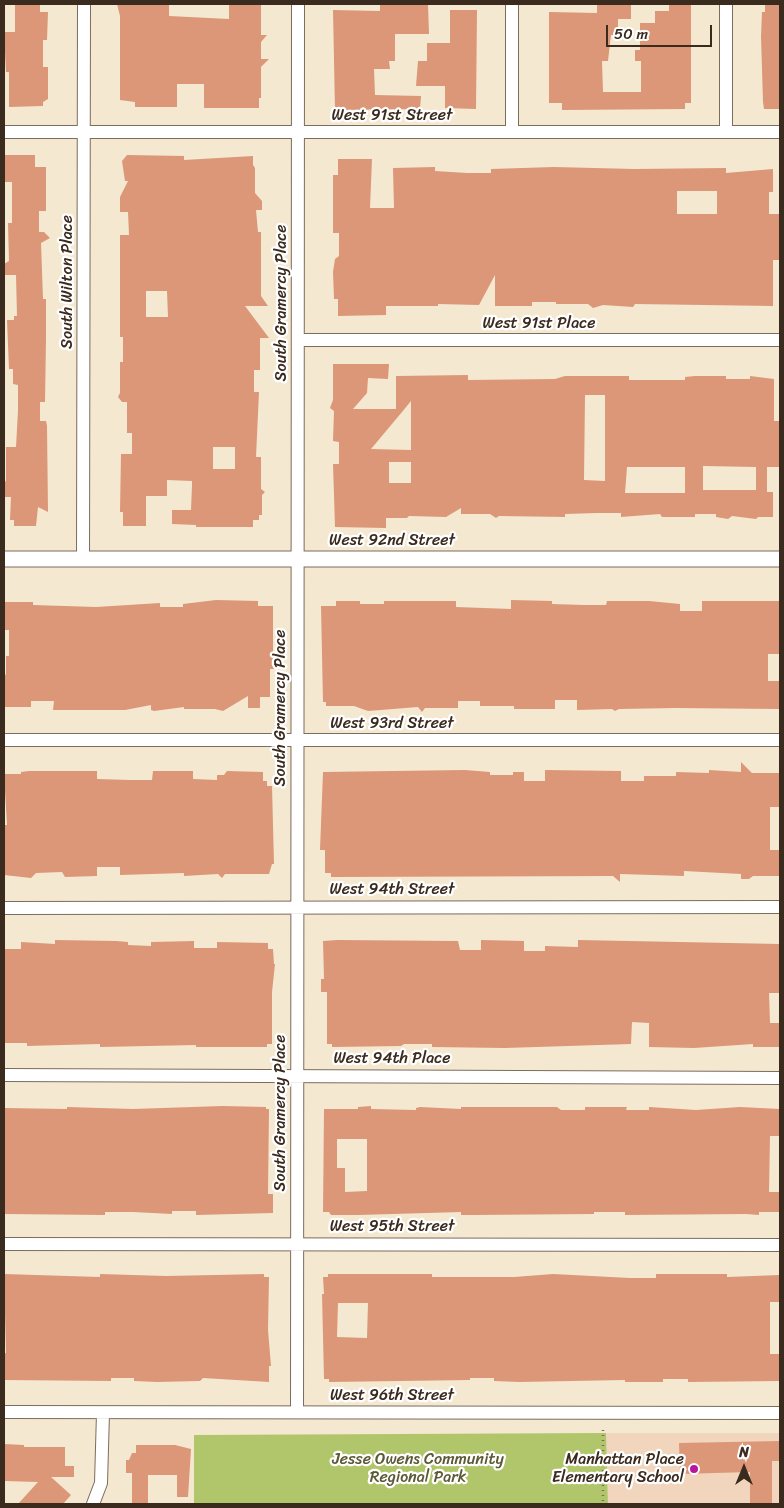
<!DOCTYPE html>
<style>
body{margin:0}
#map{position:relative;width:784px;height:1508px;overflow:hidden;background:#f4e8d1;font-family:Sriracha,sans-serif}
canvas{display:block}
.frame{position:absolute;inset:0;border:5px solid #3b2a1e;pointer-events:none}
.north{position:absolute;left:719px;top:1443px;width:50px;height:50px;-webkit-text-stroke:4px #fff;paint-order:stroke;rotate:0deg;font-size:14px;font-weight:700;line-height:20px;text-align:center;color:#3b2a1e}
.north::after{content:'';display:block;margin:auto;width:18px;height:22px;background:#3b2a1e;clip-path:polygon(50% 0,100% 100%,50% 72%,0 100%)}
.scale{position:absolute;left:606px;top:25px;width:106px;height:22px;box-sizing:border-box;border:2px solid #3b2a1e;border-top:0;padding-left:6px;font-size:15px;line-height:18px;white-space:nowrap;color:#3b2a1e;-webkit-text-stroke:4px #fff;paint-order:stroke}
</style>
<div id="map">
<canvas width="784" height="1508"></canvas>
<div class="frame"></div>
<div class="north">N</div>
<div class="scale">50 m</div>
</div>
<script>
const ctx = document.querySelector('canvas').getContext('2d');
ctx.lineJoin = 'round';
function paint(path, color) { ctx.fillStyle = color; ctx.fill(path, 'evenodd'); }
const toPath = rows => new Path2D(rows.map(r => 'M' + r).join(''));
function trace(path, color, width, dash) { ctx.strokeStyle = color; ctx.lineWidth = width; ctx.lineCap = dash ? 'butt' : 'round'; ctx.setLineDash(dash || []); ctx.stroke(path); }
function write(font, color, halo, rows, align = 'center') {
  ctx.font = font + ' Sriracha,sans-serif'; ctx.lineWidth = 4.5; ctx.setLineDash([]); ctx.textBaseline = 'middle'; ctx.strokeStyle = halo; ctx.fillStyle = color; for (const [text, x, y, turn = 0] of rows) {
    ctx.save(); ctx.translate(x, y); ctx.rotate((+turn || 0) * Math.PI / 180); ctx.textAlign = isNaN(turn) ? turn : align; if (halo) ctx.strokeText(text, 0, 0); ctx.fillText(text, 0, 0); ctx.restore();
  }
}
const built = toPath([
 [606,1433,780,1433,780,1504,608,1504]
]);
const green = toPath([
 [606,1433,608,1504,194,1504,194,1435]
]);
const building = toPath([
 [15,4,40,4,40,12,48,12,47,40,43,40,43,67,48,67,48,99,43,102,43,106,9,107,9,72,6,72,4,32,15,32],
 [117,4,169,4,169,16,229,19,229,4,261,4,261,35,267,35,261,42,261,59,269,59,261,67,261,98,259,98,259,108,204,108,204,84,177,84,177,107,135,107,135,102,120,100,120,16],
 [380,4,428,4,429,34,395,34,395,61,389,61,390,69,374,69,375,95,421,96,420,109,335,110,333,10,380,11],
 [597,4,631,4,631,19,618,19,618,35,611,35,608,61,602,61,603,92,641,92,641,61,635,61,635,50,640,50,640,23,655,23,655,11,669,11,669,4,691,4,691,103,685,103,685,109,562,110,562,103,549,103,549,12,597,13],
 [765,4,780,4,780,109,764,109,763,102,761,37,762,12,765,12],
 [450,10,477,10,476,109,445,108,445,86,416,86,418,61,427,61,427,43,450,43],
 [4,155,35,155,35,167,46,167,46,211,39,211,39,232,44,232,50,238,41,243,43,299,46,299,46,338,45,402,40,402,40,421,46,421,47,426,48,512,38,507,36,526,14,526,14,520,10,520,11,497,4,497,4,482,6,481,6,447,16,447,18,411,18,385,13,384,13,369,9,369,7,320,14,320,14,316,17,316,16,275,4,275,4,264,9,261,8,223,12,223,12,182,4,182],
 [127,155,184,156,184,160,253,156,253,165,255,168,255,193,262,201,262,210,256,210,258,232,261,232,261,296,268,306,245,306,269,338,260,338,260,370,254,370,254,392,259,392,256,457,261,457,261,489,265,492,262,495,262,515,259,515,259,520,253,520,253,527,196,527,196,525,172,524,172,510,191,510,192,485,192,481,167,480,167,496,146,496,146,526,123,526,123,512,120,512,121,454,132,454,132,433,127,433,127,402,122,402,118,397,120,393,120,362,123,362,123,337,120,337,120,235,129,235,128,212,120,212,120,197,128,181,125,181,122,161],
 [146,291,167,291,168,317,146,317],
 [213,447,235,447,235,469,213,469],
 [338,159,372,159,370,208,394,208,393,168,435,167,435,171,467,173,491,173,491,169,554,167,634,169,726,168,726,173,773,169,773,192,769,192,769,214,779,214,780,247,779,260,773,260,773,306,635,304,633,307,603,305,593,308,588,304,556,304,556,302,532,302,532,306,495,306,495,275,479,305,438,304,438,306,386,306,386,315,338,316,338,299,334,299,333,272,335,259,339,256,339,233,333,233,333,175,338,175],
 [677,191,717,191,717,214,677,214],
 [333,364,389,364,388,379,368,378,367,393,353,409,396,409,396,376,468,375,468,380,555,379,565,376,629,376,629,380,685,380,685,377,695,376,726,376,726,379,750,379,750,376,774,379,774,421,779,421,779,467,767,467,767,492,773,492,773,517,758,517,756,519,732,516,728,519,716,517,716,514,695,514,695,517,662,517,660,514,621,517,621,513,597,513,565,514,565,517,499,516,496,518,490,514,461,514,461,508,446,517,409,516,407,518,386,518,386,528,335,527,333,464,339,464,339,442,333,441,334,411,330,408,333,400],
 [585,395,605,395,605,481,584,480],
 [411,401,411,450,371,449,402,412],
 [389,462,411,462,411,483,389,483],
 [703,466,756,467,756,490,703,490],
 [627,467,685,467,685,493,625,493],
 [216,600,258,601,258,606,273,606,273,656,276,656,276,669,270,669,270,697,260,697,260,708,248,708,248,696,223,711,215,709,184,709,184,707,154,711,151,710,151,705,125,710,53,710,54,701,31,701,31,707,4,707,4,674,6,675,6,656,9,656,9,630,4,630,4,602,33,602,33,605,96,607,160,603,160,607,183,607,183,604],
 [511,600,552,601,552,604,584,605,606,605,607,601,649,601,680,604,680,611,702,611,702,601,780,601,780,654,768,654,768,681,780,681,780,709,675,708,619,709,615,711,612,709,577,710,577,700,555,700,555,709,514,709,514,706,480,706,480,701,458,701,458,708,425,708,422,712,418,707,368,711,354,706,326,706,326,702,323,702,321,606,336,606,336,601,360,601,360,604,384,604,384,601,456,601,456,607,511,609],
 [741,762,752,773,780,773,780,807,770,807,770,850,780,850,780,876,753,876,749,879,741,879,741,874,684,871,684,876,620,874,620,882,613,876,331,877,331,873,325,873,325,850,320,850,323,772,465,770,490,772,490,775,513,775,513,772,524,772,524,781,545,781,545,770,621,771,621,781,644,781,644,776,676,776,676,772,709,773,709,770,741,772],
 [29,771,97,771,97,779,130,780,152,780,153,771,193,771,193,779,217,780,217,775,224,775,227,771,263,772,263,781,267,781,267,786,272,786,274,864,272,864,269,874,225,874,222,878,218,874,184,876,184,873,120,875,120,867,97,867,97,876,65,877,62,872,36,873,31,878,4,875,4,825,7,825,4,774,21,774,21,772],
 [55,940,116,941,128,942,128,945,151,946,151,942,194,941,194,948,217,948,217,942,268,943,268,949,273,949,274,964,275,964,272,992,272,1044,267,1044,267,1047,196,1047,196,1045,100,1047,100,1044,27,1046,27,1043,4,1043,4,949,21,949,21,942,55,944],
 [337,940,458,941,460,950,481,950,481,940,524,941,524,951,545,951,545,946,578,947,578,940,780,944,780,993,769,993,770,1023,780,1023,780,1047,753,1047,753,1044,694,1048,649,1047,649,1023,632,1022,631,1044,505,1048,432,1047,432,1044,404,1044,401,1046,332,1047,332,1044,327,1044,327,992,321,992,321,979,324,979,323,941],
 [222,1106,266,1107,266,1109,269,1109,268,1194,273,1194,273,1213,196,1215,196,1211,172,1211,172,1214,133,1212,105,1212,105,1215,4,1214,4,1108,67,1109,67,1107,133,1109],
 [371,1106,371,1109,416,1110,416,1108,420,1107,461,1109,461,1107,557,1107,561,1110,585,1110,585,1107,627,1107,626,1110,649,1110,649,1107,696,1110,740,1107,780,1109,780,1136,770,1136,769,1192,780,1192,780,1212,759,1212,759,1215,746,1214,625,1215,625,1212,594,1212,594,1214,472,1215,461,1215,461,1212,358,1215,331,1215,329,1212,323,1212,324,1109,358,1109,358,1107],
 [337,1139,367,1139,367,1191,345,1192,345,1168,337,1168],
 [4,1274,100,1277,100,1274,166,1276,264,1274,264,1277,269,1277,268,1330,271,1366,269,1366,269,1382,203,1378,200,1381,157,1382,134,1381,134,1378,111,1378,111,1381,4,1380,4,1353,6,1353],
 [328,1274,432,1274,432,1277,514,1277,553,1274,630,1278,656,1278,656,1274,727,1274,727,1277,780,1275,780,1302,770,1302,770,1354,780,1354,780,1381,688,1382,688,1379,663,1379,663,1382,625,1382,625,1380,519,1382,494,1381,494,1378,470,1378,470,1380,329,1382,329,1379,324,1379,322,1294,324,1294,323,1277,328,1277],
 [338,1303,368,1303,367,1338,337,1337],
 [780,1441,780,1461,772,1461,772,1504,750,1504,750,1472,680,1474,679,1443],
 [4,1444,24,1445,24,1447,65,1447,65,1466,74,1466,74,1477,51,1477,71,1495,63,1504,18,1504,38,1482,4,1481],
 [136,1445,175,1445,191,1449,188,1497,177,1497,177,1475,148,1475,148,1504,132,1504,132,1473,126,1473,126,1460,129,1460,132,1453,136,1453]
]);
const path = toPath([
 [603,1430,603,1504]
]);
const minor = toPath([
 [512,4,512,132],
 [726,4,726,132],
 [4,132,780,132],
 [298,340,780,340],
 [83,560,84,4],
 [4,740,780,740],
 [4,908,780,907],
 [4,1075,780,1078],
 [4,1244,780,1245],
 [4,1412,780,1413],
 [297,1412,298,4],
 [93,1504,101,1483,103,1413]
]);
const tertiary = toPath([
 [4,559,780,559]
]);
const markers = [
 [694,1469,5,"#b5179e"]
];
const streetNames = [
 ["West 91st Street",392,116],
 ["South Wilton Place",68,282,-90],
 ["South Gramercy Place",282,303,-90],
 ["West 91st Place",539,324],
 ["West 92nd Street",392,541],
 ["South Gramercy Place",281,708,-90],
 ["West 93rd Street",392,724],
 ["West 94th Street",392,890],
 ["West 94th Place",392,1059],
 ["South Gramercy Place",281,1113,-90],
 ["West 95th Street",392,1227],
 ["West 96th Street",392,1396]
];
const parkNames = [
 ["Jesse Owens Community",418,1460],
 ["Regional Park",418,1478]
];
const poiNames = [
 ["Manhattan Place",684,1460],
 ["Elementary School",684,1478]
];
paint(built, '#f1d5bd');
paint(green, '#b1c66a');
paint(building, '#db9777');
trace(minor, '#7c6c5d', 14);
trace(tertiary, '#7c6c5d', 17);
trace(path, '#7c6c5d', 2.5, [1, 4]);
trace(minor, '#fff', 12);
trace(tertiary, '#fff', 15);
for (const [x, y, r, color] of markers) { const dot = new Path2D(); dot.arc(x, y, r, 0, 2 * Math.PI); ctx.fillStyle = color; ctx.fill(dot); trace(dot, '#fff', 2); }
write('16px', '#3b2a1e', '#fff', streetNames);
write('16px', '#5e5935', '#fff', parkNames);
write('16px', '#3b2a1e', '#fff', poiNames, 'right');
</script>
